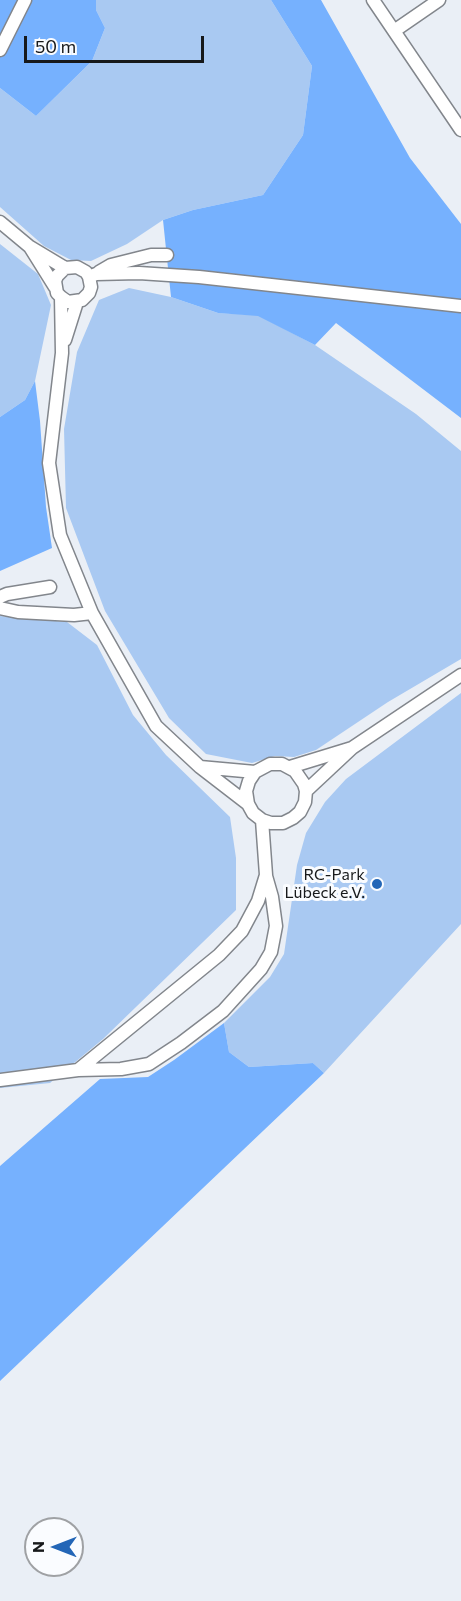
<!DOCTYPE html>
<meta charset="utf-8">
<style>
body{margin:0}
#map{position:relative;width:461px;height:1601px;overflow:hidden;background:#eaeff6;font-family:Commissioner,sans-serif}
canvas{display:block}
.north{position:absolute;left:24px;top:1517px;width:60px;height:60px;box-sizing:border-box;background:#fafcff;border:2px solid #9fa1a4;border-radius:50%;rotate:270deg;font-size:16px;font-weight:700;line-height:24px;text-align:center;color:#17191b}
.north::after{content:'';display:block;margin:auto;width:21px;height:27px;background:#2366b7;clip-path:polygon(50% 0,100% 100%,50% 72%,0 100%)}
.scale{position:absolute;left:24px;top:36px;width:180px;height:27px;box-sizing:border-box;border:3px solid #17191b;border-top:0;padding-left:8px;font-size:18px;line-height:21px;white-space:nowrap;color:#17191b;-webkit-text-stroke:4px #fafcff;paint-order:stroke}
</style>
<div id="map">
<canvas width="461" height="1601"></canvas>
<div class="north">N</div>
<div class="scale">50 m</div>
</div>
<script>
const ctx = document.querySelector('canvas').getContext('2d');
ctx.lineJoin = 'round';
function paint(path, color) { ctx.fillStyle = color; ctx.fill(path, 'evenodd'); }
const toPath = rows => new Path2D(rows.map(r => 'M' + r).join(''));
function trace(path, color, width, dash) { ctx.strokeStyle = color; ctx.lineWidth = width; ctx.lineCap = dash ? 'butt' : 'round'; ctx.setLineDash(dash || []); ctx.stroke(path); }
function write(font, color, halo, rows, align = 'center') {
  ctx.font = font + ' Commissioner,sans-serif'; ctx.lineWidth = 6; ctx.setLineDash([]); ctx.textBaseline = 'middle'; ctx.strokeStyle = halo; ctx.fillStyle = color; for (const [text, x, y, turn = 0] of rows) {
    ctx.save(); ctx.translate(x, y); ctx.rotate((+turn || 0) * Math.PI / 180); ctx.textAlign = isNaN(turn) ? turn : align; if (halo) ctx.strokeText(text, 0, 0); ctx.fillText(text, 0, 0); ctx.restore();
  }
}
const green = toPath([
 [96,0,271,0,312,66,303,135,263,195,193,210,163,220,127,244,91,261,71,260,44,246,0,207,0,88,36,116,92,61,105,28,96,10],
 [0,244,38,274,51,305,35,381,25,400,0,417],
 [129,288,171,297,218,313,258,315,315,345,416,414,461,451,461,659,388,702,316,750,294,757,275,756,252,763,206,754,169,718,105,611,66,508,64,429,77,352,99,300],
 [0,616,67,622,97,645,133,715,166,755,230,817,236,858,236,910,103,1039,50,1083,0,1088],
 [461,693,461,924,324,1073,313,1063,249,1067,229,1052,224,1023,270,977,284,954,297,865,306,833,325,802,346,779]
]);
const forest = toPath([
 [0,0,96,0,96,10,105,28,92,61,36,116,0,88],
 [271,0,321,0,410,158,461,224,461,418,336,323,315,345,258,316,218,313,171,297,163,220,193,210,263,195,303,135,312,66],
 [35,381,40,421,46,507,52,548,0,571,0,417,25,400],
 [224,1023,229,1052,249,1067,313,1063,324,1073,0,1381,0,1166,100,1079,148,1077,174,1060]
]);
const service = toPath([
 [373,0,461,130],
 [394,31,439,0],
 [0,50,25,0],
 [0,222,30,247],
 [99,272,111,265,151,255,167,255],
 [89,277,96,274,139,273,199,277,461,306],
 [55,287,30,247,65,268,77,267,86,272,89,277,91,287,89,293,82,300,68,302,61,297,57,293,55,281,57,276,65,268],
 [61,297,62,353,49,463,60,535,92,613,156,726,200,767],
 [65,340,77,302],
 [0,597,7,594,50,587],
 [0,608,18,612,74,615,92,613],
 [352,748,461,675],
 [290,767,352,748,306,791,305,802,300,812,293,818,283,823,271,823,262,820,253,813,248,804,246,791,249,781,255,772,270,764,282,764,295,771,304,784,306,791],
 [248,804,200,767,255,772],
 [78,1070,121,1069,149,1064,181,1043,223,1011,261,969,271,952,276,926,272,897,266,876],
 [0,1080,78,1070,219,955,242,931,258,901,266,875,262,820]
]);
const markers = [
 [377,884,6,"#2366b7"]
];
const poiNames = [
 ["RC-Park",365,875],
 ["Lübeck e.V.",365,893]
];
paint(green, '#a9c9f2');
paint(forest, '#76b1fe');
trace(service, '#82868c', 15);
trace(service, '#fff', 12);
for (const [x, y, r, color] of markers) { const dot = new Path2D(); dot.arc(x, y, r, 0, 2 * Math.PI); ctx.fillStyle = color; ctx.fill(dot); trace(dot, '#fafcff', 2); }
write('16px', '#17191b', '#fafcff', poiNames, 'right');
</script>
